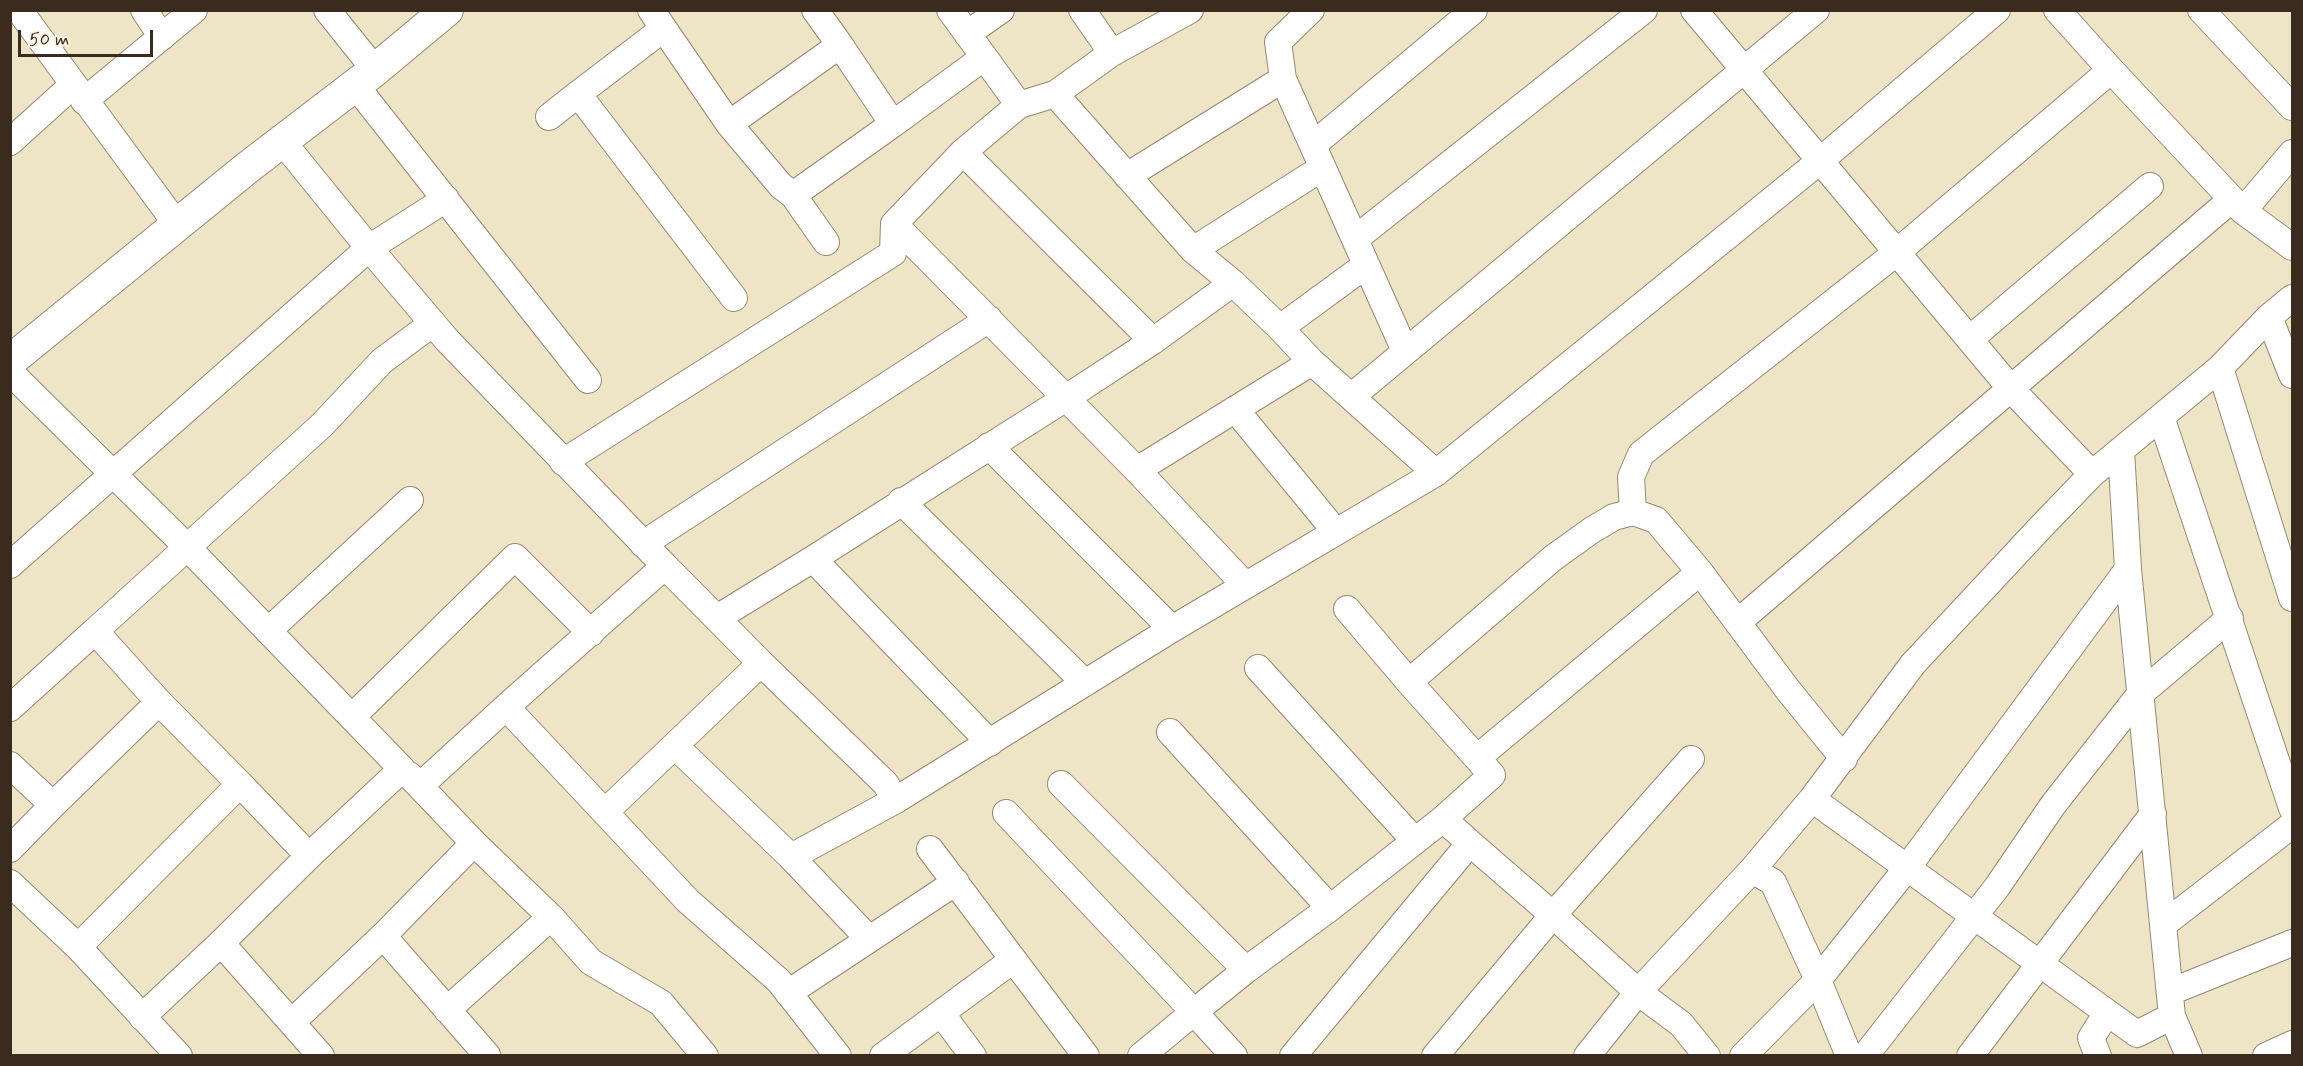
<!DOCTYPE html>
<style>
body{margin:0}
#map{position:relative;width:2303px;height:1066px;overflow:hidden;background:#eee5c6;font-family:Mynerve,sans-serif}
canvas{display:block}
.frame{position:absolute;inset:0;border:12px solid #3b2a1e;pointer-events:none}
.scale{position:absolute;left:18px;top:30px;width:135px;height:27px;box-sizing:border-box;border:3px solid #3b2a1e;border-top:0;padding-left:8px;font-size:18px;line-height:21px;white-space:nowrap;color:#3b2a1e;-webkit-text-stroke:4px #fcf5e5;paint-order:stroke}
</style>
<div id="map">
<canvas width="2303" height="1066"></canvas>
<div class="frame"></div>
<div class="scale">50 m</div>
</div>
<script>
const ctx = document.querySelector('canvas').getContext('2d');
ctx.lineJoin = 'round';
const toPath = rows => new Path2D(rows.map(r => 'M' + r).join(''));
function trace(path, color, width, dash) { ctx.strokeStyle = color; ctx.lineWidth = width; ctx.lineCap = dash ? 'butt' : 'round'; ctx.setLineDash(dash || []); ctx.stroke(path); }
const minor = toPath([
 [19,10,178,226],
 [144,10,162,37],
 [327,10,375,70],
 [651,10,729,124,840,45,893,124,983,58],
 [815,10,840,45],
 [950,10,1019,105],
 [1082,10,1112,53],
 [1311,10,1278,42,1283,79,1405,351],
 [1694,10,2012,390,2092,474],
 [2201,10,2292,107],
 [663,29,578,94,734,298],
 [967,34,1001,10],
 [2111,70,2243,211,2292,247],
 [355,85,588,380],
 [1055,94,1112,53,1190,10],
 [84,101,194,10],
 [549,117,578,94],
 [729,124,781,186,793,195,893,124],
 [10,142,73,85],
 [1313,145,1474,10],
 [963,152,1153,341],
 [1127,176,1283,79],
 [793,195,826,242],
 [446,199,369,248,447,340,665,566,506,707],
 [2243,211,2292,153],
 [894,224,1137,470,1245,585],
 [1355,239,1644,10],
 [1193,250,1322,168],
 [2269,317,2292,375],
 [1280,328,1366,265],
 [1970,339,2150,186],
 [2220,368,2292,598],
 [10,372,187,547,402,769,309,856,221,943],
 [1351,397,1816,10],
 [1235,409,1336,532],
 [2161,417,2292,808],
 [989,446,1172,629],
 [563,462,893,253,894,224,963,152,1019,105,1055,94,1193,250,1233,283,1280,328,1312,362,1436,473],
 [1137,470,1312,362],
 [901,501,1085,683],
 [1633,512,1631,477,1641,454,1896,253,2111,70,2057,10],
 [643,544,989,319],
 [813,559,990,743],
 [10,565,369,248,282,141],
 [1347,609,1409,682],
 [717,618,813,559,1066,398,1153,341,1233,283],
 [1738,622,2232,199],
 [95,631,322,425,382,361,433,323],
 [268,631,410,500],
 [761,663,885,783,896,800],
 [1258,668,1415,841],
 [10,708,95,631,159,702,240,784],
 [352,717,515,557,591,633],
 [1170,732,1330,908,1246,970],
 [675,746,791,857],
 [1477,758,1700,572],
 [10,765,53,805],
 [409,775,474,843,551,917,591,962,661,1003,705,1056],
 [1061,784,1246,970,1194,1012,1234,1056],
 [421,785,506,707,688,901,779,981,838,1056],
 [1812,799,2137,1034,2172,1016,2128,569,2121,450],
 [605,812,761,663,665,566],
 [1006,813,1194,1012,1141,1056],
 [1443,819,1492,775,1409,682,1553,558,1592,530,1614,517,1633,512,1656,520,1700,572,1788,690,1844,759],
 [10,849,53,805,159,702],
 [930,849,1086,1056],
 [1752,870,1773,882,1818,980,1849,1056],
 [10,883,78,947,179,1056],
 [1330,908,1443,819,1470,843],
 [2164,924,2292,825],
 [383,936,474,843],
 [869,939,791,857,896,800,1172,629,1436,473,1821,160,1997,10],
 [78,947,240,784,309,856],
 [2170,992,2292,943],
 [788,993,956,882],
 [447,1010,551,917],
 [941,1013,1013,960],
 [2172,1016,2189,1056],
 [142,1017,221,943,321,1056],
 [292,1022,383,936,487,1055],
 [883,1056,941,1013,973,1056],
 [1293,1056,1470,843,1553,915,1691,759],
 [1435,1056,1553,915,1638,992,1681,1024,1707,1056],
 [1587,1056,1638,992,1752,870,1812,799,1913,664,2040,528,2092,474,2220,368,2269,317,2292,298],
 [1743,1056,1818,980,1907,868,2128,569],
 [1865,1056,1997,887,2053,805,2141,693,2230,618],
 [1970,1056,2153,814],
 [2098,1056,2091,1038,2107,1013],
 [2266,1056,2292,1044]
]);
const major = toPath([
 [10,361,247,168,375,70,447,10]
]);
trace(minor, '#948872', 28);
trace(major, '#948872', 34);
trace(minor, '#fff', 26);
trace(major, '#fff', 32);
</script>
